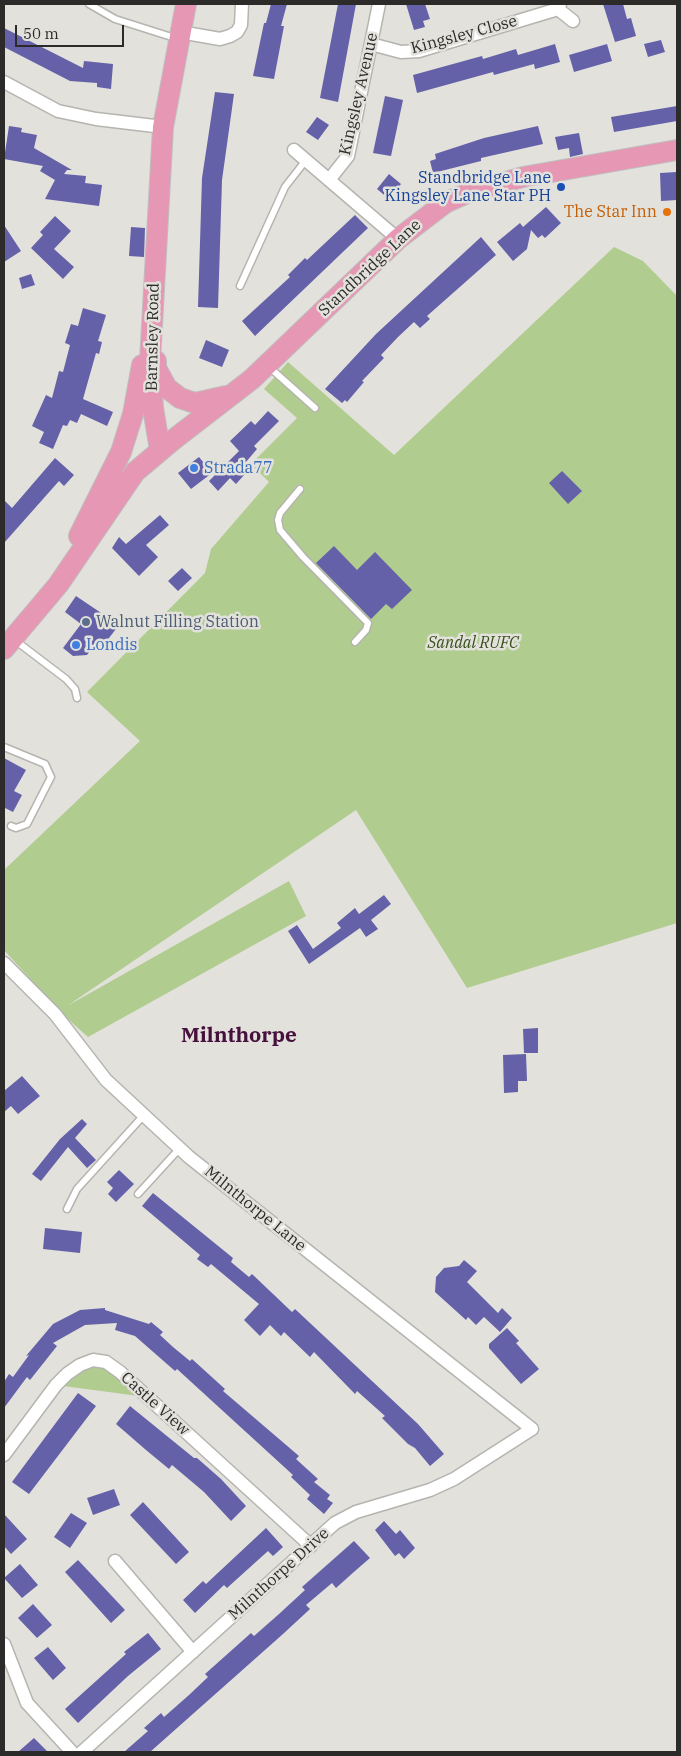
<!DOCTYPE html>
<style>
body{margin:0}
#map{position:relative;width:681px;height:1756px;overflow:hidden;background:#e2e1dc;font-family:"IBM Plex Serif",serif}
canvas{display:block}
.frame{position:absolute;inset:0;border:5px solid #2c2b29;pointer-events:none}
.scale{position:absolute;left:15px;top:25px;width:109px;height:22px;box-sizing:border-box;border:2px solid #2c2b29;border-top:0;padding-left:6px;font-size:15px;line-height:18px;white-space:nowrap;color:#2c2b29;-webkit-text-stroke:4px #e2e1dc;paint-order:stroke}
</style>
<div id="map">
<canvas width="681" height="1756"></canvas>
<div class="frame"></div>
<div class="scale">50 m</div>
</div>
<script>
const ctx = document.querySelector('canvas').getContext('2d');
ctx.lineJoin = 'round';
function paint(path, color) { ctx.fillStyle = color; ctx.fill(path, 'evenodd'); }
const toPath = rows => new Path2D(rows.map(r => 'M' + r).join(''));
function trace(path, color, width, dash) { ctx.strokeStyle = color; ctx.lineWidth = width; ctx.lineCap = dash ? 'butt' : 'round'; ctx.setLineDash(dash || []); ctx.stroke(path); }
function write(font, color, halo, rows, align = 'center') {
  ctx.font = font + ' "IBM Plex Serif",serif'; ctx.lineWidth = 5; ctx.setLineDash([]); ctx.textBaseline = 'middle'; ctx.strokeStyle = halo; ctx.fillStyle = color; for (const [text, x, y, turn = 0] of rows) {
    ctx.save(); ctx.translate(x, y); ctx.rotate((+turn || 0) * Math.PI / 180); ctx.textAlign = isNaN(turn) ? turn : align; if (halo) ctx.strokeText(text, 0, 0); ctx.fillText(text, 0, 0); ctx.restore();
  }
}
const green = toPath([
 [614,247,643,261,677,296,677,923,467,988,356,810,67,1006,289,881,306,916,88,1037,59,1011,4,950,4,870,140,741,87,692,205,573,211,549,269,482,251,464,297,418,264,389,288,362,394,455],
 [93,1360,146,1397,56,1385]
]);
const building = toPath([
 [271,4,287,4,281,26,284,26,274,79,253,76,264,23,266,23],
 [338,4,356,4,338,102,320,98],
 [406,4,425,4,430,19,423,21,425,27,414,30],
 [603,4,623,4,627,19,631,18,636,36,615,42],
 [4,28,83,68,84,61,113,64,111,89,97,87,97,83,70,81,4,47],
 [661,40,665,52,648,57,644,44],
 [555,44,560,62,535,69,534,64,494,75,493,72,417,93,413,75,482,56,483,59,516,49,518,55],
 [607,44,612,61,574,72,569,55],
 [215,92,234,94,222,180,218,308,198,307,202,178],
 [385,96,403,100,391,156,373,153],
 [677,106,677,121,614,132,611,117],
 [317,117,329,125,318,140,306,132],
 [9,126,22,128,21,132,37,135,34,148,72,170,67,170,64,174,86,176,85,183,102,185,99,206,45,199,55,180,40,171,43,166,4,159],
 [538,126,543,144,481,158,481,161,433,173,430,161,436,159,435,154,484,138],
 [579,133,583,154,570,157,569,148,558,150,555,137],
 [677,172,677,200,661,201,660,173],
 [389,174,401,184,389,199,377,189],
 [546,207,561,223,545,238,542,235,538,238,531,230,527,249,513,261,497,242,520,223,523,227],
 [355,215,368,228,255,336,242,321,290,277,288,275,305,258,307,260],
 [55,216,71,231,54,249,74,267,63,279,31,248,43,235,40,232],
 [4,225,21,251,4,262],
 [131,227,145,228,144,257,129,256],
 [481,237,496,255,427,316,430,319,420,328,414,322,398,337,381,355,384,358,362,381,364,382,347,402,345,400,342,403,325,389,376,334],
 [31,274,35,285,22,289,19,278],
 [83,308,106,315,98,341,102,342,99,354,96,353,83,399,113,412,107,426,81,414,77,423,70,420,67,426,63,425,53,449,39,443,44,432,32,426,46,395,52,398,59,371,63,372,70,345,65,343,71,324,78,326],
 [206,340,229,350,222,367,199,358],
 [268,411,279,421,254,446,257,449,240,469,245,474,236,484,230,478,218,491,209,481,239,451,230,441,251,421,255,425],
 [199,457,212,473,191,489,178,473],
 [55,458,74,475,64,486,59,481,4,543,4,500,12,508],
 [562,471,582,491,568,504,549,483],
 [160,515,169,525,146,545,158,557,139,576,112,548,119,537,126,544],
 [334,546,357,570,375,552,412,590,392,609,386,604,371,619,316,563],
 [182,568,192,578,178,591,168,581],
 [76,596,119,625,99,651,93,647,87,655,73,656,63,648,81,624,65,612],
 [4,758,26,770,14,791,22,795,13,812,5,808,4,810],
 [384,895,391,904,371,920,378,929,366,937,360,928,309,964,288,931,297,925,313,949,341,928,337,923,355,908,359,914],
 [538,1028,538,1053,524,1053,523,1029],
 [526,1054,527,1081,518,1081,518,1092,504,1093,503,1055],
 [22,1076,40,1096,18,1114,11,1106,4,1112,4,1091],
 [82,1119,87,1124,75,1138,96,1160,87,1168,68,1147,41,1181,32,1174,60,1139],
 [119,1170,134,1184,116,1202,108,1194,113,1188,107,1182],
 [153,1193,233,1258,231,1262,249,1277,252,1274,292,1312,295,1309,418,1424,444,1454,430,1466,415,1448,408,1444,382,1418,385,1416,357,1391,355,1394,314,1352,310,1357,284,1332,281,1336,270,1325,260,1336,244,1320,259,1304,211,1264,208,1267,197,1259,200,1255,142,1206],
 [45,1228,82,1232,80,1253,43,1249],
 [464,1260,477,1271,467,1282,498,1313,502,1308,512,1318,500,1332,484,1317,476,1325,468,1317,466,1320,435,1292,436,1277,444,1268,459,1266],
 [105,1308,105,1310,149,1324,151,1322,163,1332,160,1335,173,1347,190,1361,192,1359,225,1389,223,1391,299,1456,296,1459,318,1479,314,1482,330,1495,327,1499,333,1503,324,1514,307,1499,310,1495,291,1477,293,1475,177,1369,175,1371,135,1336,115,1330,117,1323,85,1325,53,1343,57,1346,30,1380,27,1377,4,1408,4,1382,9,1374,13,1377,29,1355,26,1356,53,1324,80,1310],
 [507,1328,519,1341,516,1343,539,1369,521,1384,489,1348,489,1344],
 [78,1393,96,1406,29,1494,12,1482],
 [130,1406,194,1458,197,1458,221,1479,246,1506,231,1521,204,1492,172,1465,169,1469,146,1450,116,1424],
 [114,1489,120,1505,93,1515,87,1498],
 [143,1502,189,1552,176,1564,130,1515],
 [71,1513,87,1523,70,1548,54,1537],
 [4,1514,27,1539,11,1554,4,1546],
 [384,1521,396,1534,400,1530,415,1548,404,1559,399,1553,395,1556,375,1530],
 [266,1528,283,1547,273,1556,268,1551,227,1588,224,1585,195,1613,183,1600,203,1581,206,1584],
 [354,1541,370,1558,355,1571,336,1588,332,1583,306,1605,310,1609,283,1634,150,1752,124,1752,148,1731,144,1728,161,1713,164,1717,189,1695,208,1677,205,1674,251,1633,254,1636,279,1614,305,1590,302,1587],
 [78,1560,125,1610,111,1623,65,1572],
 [20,1564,38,1585,22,1598,4,1578],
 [33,1604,52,1625,37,1638,18,1618],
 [148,1633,161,1649,128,1676,78,1723,65,1709,126,1654,124,1652],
 [48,1647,66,1668,53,1680,34,1658],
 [34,1738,48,1752,18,1752]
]);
const service = toPath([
 [89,4,115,19,178,39],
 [240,286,285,187,306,160],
 [268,366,315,408],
 [300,489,280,513,278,520,280,530,303,557,368,623,366,630,355,642],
 [16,641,66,679,75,689,77,698],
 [4,747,45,764,51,777,27,824,16,828,11,826],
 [138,1194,180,1148],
 [67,1209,77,1189,144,1115]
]);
const minor = toPath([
 [560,4,558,9,573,21],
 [180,32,220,39,230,36,237,32,241,25,242,4],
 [371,44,401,52,419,51,558,9],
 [4,82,58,111,96,119,163,127],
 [294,150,398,239],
 [329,180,348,156,379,4],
 [4,963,55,1014,106,1080,189,1157,532,1429,454,1479,430,1490,356,1512,335,1523,82,1752],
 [4,1455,56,1385,67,1374,80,1365,93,1360,106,1362,120,1372,311,1546],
 [115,1561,193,1652],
 [4,1644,27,1703,72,1752]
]);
const primary = toPath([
 [156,361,156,368,167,388,180,398,195,403,226,396],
 [160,450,153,408,150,361,163,127,186,4],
 [79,536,121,452,133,414,142,365],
 [4,649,58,585,135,472,173,440,252,379,398,239,445,203,467,193,523,177,677,150]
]);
const markers = [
 [561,187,5,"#1a4fb4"],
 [667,212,5,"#e8710a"],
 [194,468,5,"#3f7fe0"],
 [86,622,5,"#5c6f8a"],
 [76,645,5,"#3f7fe0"]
];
const streetNames = [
 ["Kingsley Close",464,35,-15],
 ["Kingsley Avenue",359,94,-77],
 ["Standbridge Lane",370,268,-43],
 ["Barnsley Road",153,337,-89],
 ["Milnthorpe Lane",255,1209,39],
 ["Castle View",155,1404,42],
 ["Milnthorpe Drive",279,1574,-42]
];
const transitNames = [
 ["Standbridge Lane",551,178],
 ["Kingsley Lane Star PH",551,196]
];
const foodNames = [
 ["The Star Inn",657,212]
];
const shopNames = [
 ["Strada77",204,468],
 ["Londis",86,645]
];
const serviceNames = [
 ["Walnut Filling Station",96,622]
];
const parkNames = [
 ["Sandal RUFC",473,643]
];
const districtNames = [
 ["Milnthorpe",239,1036]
];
paint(green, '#b0cc8e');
paint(building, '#6461a8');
trace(service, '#b5b4af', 9);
trace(minor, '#b5b4af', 15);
trace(primary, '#c0bfbf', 22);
trace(service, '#fff', 6);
trace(minor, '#fff', 12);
trace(primary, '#e697b4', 20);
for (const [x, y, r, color] of markers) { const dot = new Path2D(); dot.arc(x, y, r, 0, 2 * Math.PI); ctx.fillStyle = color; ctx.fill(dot); trace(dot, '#e2e1dc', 2); }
write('16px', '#2c2b29', '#e2e1dc', streetNames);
write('16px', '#164399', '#e2e1dc', transitNames, 'right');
write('16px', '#c56008', '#e2e1dc', foodNames, 'right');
write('16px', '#366cbe', '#e2e1dc', shopNames, 'left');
write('16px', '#4e5e75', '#e2e1dc', serviceNames, 'left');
write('italic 16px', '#3a501a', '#e2e1dc', parkNames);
write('bold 21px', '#46103d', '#e2e1dc', districtNames);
</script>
